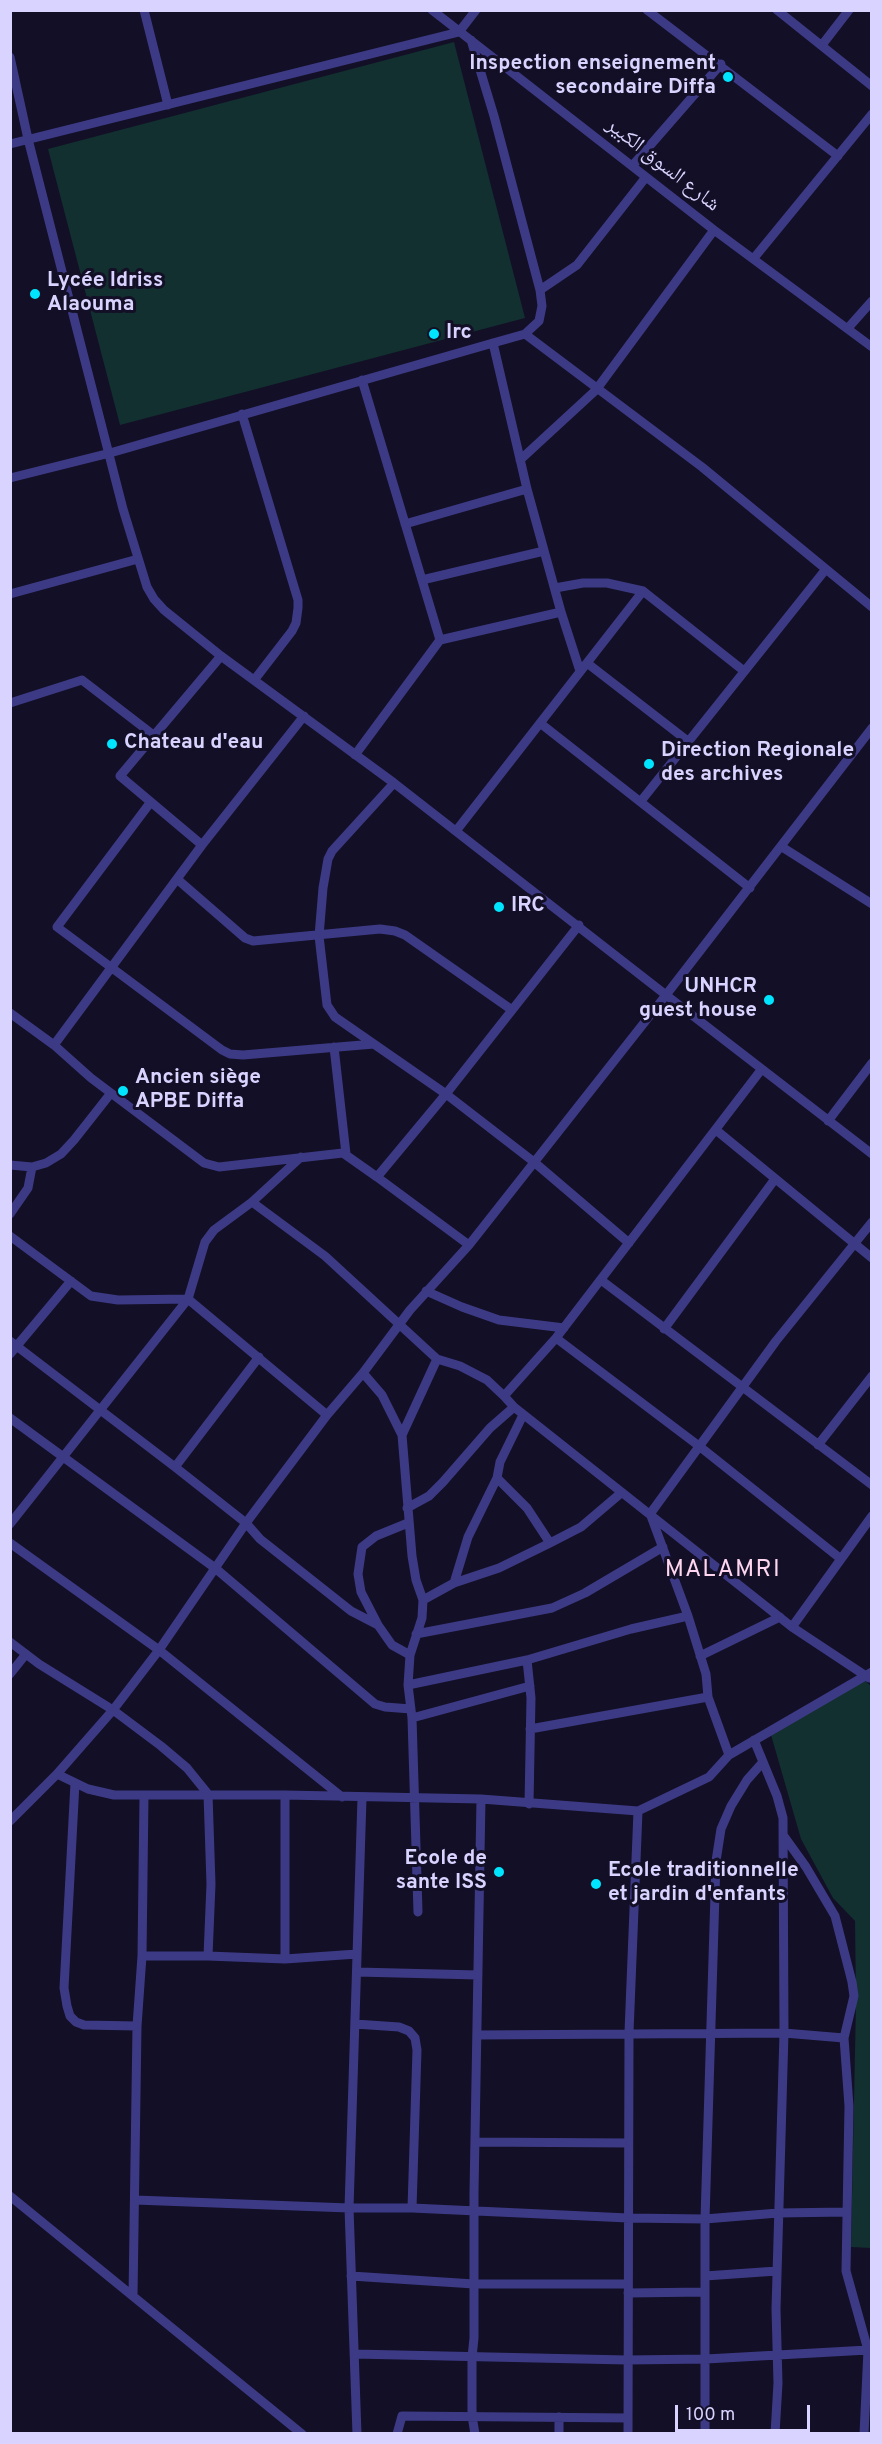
<!DOCTYPE html>
<meta charset="utf-8">
<style>
body{margin:0}
#map{position:relative;width:882px;height:2444px;overflow:hidden;background:#130f26;font-family:Overpass,sans-serif}
canvas{display:block}
.frame{position:absolute;inset:0;border:12px solid #d9d4ff;pointer-events:none}
.scale{position:absolute;left:675px;top:2405px;width:135px;height:27px;box-sizing:border-box;border:3px solid #d9d4ff;border-top:0;padding-left:8px;font-size:18px;line-height:21px;white-space:nowrap;color:#d9d4ff;-webkit-text-stroke:4px #130f26;paint-order:stroke}
</style>
<div id="map">
<canvas width="882" height="2444"></canvas>
<div class="frame"></div>
<div class="scale">100 m</div>
</div>
<script>
const ctx = document.querySelector('canvas').getContext('2d');
ctx.lineJoin = 'round';
function paint(path, color) { ctx.fillStyle = color; ctx.fill(path, 'evenodd'); }
const toPath = rows => new Path2D(rows.map(r => 'M' + r).join(''));
function trace(path, color, width, dash) { ctx.strokeStyle = color; ctx.lineWidth = width; ctx.lineCap = dash ? 'butt' : 'round'; ctx.setLineDash(dash || []); ctx.stroke(path); }
function write(font, color, halo, rows, align = 'center') {
  ctx.font = font + ' Overpass,"Noto Naskh Arabic",sans-serif'; ctx.lineWidth = 6; ctx.setLineDash([]); ctx.textBaseline = 'middle'; ctx.strokeStyle = halo; ctx.fillStyle = color; for (const [text, x, y, turn = 0] of rows) {
    ctx.save(); ctx.translate(x, y); ctx.rotate((+turn || 0) * Math.PI / 180); ctx.textAlign = isNaN(turn) ? turn : align; if (halo) ctx.strokeText(text, 0, 0); ctx.fillText(text, 0, 0); ctx.restore();
  }
}
const green = toPath([
 [454,42,525,318,120,425,48,149],
 [865,1681,871,1686,871,2248,851,2247,856,2002,855,1921,833,1898,801,1839,769,1728]
]);
const minor = toPath([
 [144,10,168,105],
 [432,10,714,230,872,347],
 [647,10,838,156],
 [777,10,872,86],
 [822,45,849,10],
 [10,57,28,139,123,509,147,587,154,599,164,610,221,656,394,783,666,995,872,728],
 [10,144,459,32,476,10],
 [633,165,721,64],
 [754,258,872,114],
 [540,290,577,265,646,177],
 [848,328,872,301],
 [525,334,702,467,872,607],
 [493,343,527,489,561,612,580,671],
 [362,380,440,640],
 [242,414,298,600,298,608,296,623,292,631,255,679],
 [520,460,596,390,714,230],
 [10,478,110,453,493,343,525,334,539,321,542,306,540,290,494,116,471,40],
 [405,524,527,489],
 [422,580,544,551],
 [555,588,583,583,607,583,643,591,744,671],
 [10,594,138,559],
 [221,656,120,776,202,845,304,716],
 [587,663,689,742],
 [10,703,82,680,156,737],
 [540,723,750,888],
 [355,755,440,640,561,612],
 [394,783,332,851,328,859,323,888,319,936,327,1005,335,1017,446,1094,534,1162,629,1243],
 [641,801,826,569],
 [150,803,57,927,222,1050,230,1054,243,1055,374,1044],
 [456,831,643,591],
 [782,847,872,904],
 [177,879,245,938,253,941,380,929,395,931,405,935,512,1010],
 [10,1013,54,1045,91,1078,204,1163,219,1167,343,1153,377,1177,446,1094,579,925],
 [54,1045,202,845],
 [334,1047,346,1154],
 [828,1121,872,1063],
 [716,1130,872,1258],
 [10,1165,32,1167,46,1163,61,1154,74,1140,111,1093],
 [377,1177,469,1245],
 [252,1202,325,1256,437,1359,460,1366,487,1380,504,1396],
 [10,1214,28,1188,32,1167],
 [10,1236,91,1296,118,1300,188,1299,327,1415],
 [601,1280,872,1485],
 [426,1291,462,1307,499,1320,564,1328],
 [664,1329,775,1179],
 [556,1338,699,1446,841,1559],
 [10,1341,175,1467,246,1523,260,1539,351,1611,378,1625],
 [10,1354,71,1281],
 [363,1373,382,1395,402,1435,412,1556,416,1580,423,1600,422,1618,410,1655,408,1685,412,1718,418,1912],
 [514,1407,792,1627,869,1678],
 [10,1418,215,1568,375,1704,385,1707,411,1709],
 [402,1435,437,1359],
 [818,1445,872,1376],
 [175,1467,259,1357],
 [497,1478,527,1508,550,1543],
 [407,1508,429,1496,443,1482,490,1428,514,1407,504,1396,556,1338,761,1070],
 [650,1514,776,1341,872,1222],
 [651,1516,688,1616,706,1674,708,1697,729,1755],
 [408,1523,376,1536,362,1547,358,1574,361,1592,378,1625,392,1645,410,1655],
 [10,1524,188,1299,205,1242,214,1230,252,1202,301,1157],
 [10,1543,159,1650,342,1797],
 [454,1583,468,1537,497,1478,500,1462,523,1415],
 [423,1600,454,1583,499,1568,550,1543,581,1527,621,1493],
 [792,1627,872,1516],
 [416,1634,552,1608,585,1593,663,1547],
 [10,1642,39,1664,113,1710,161,1746,187,1768,208,1794,211,1884,208,1956,142,1956],
 [700,1656,780,1617],
 [527,1660,531,1698,529,1804],
 [10,1674,26,1654],
 [408,1685,527,1660,631,1629,688,1616],
 [412,1718,530,1686],
 [530,1729,708,1697],
 [754,1740,777,1796,783,1818,784,2033,776,2309,778,2383,775,2434],
 [57,1774,88,1789,114,1795,285,1795,481,1799,638,1811,709,1777,729,1755,872,1672],
 [75,1783,64,1988,67,2006,70,2016,76,2022,84,2025,137,2026],
 [285,1795,285,1959],
 [362,1798,349,2208,412,2208,628,2218,705,2219,778,2213,846,2212],
 [10,1821,57,1774,113,1710,159,1650,246,1523,327,1415,363,1373,410,1310,469,1245,666,995,872,1154],
 [783,1835,806,1867,835,1916,852,1982,854,1996,844,2038,849,2106,846,2271,868,2350,864,2434],
 [208,1956,285,1959,357,1954],
 [357,1972,478,1975],
 [355,2024,399,2027,409,2031,415,2038,417,2050,412,2208],
 [477,2035,784,2033,844,2038],
 [475,2142,628,2143],
 [10,2196,302,2434],
 [135,2200,349,2208,357,2434],
 [351,2276,474,2284,628,2284],
 [705,2276,777,2271],
 [628,2293,705,2292],
 [133,2296,137,2026,142,1956,144,1796],
 [354,2354,627,2360,706,2359,868,2350],
 [397,2434,402,2416,628,2418],
 [475,2434,472,2416,472,2357,474,2338,474,2193,481,1799],
 [559,2434,559,2417],
 [628,2434,629,2032,638,1811],
 [705,2434,705,2219,716,1861,721,1829,731,1806,747,1780,763,1762]
]);
const markers = [
 [728,77,6,"#00e5ff"],
 [35,294,6,"#00e5ff"],
 [434,334,6,"#00e5ff"],
 [112,744,6,"#00e5ff"],
 [649,764,6,"#00e5ff"],
 [499,907,6,"#00e5ff"],
 [769,1000,6,"#00e5ff"],
 [123,1091,6,"#00e5ff"],
 [499,1872,6,"#00e5ff"],
 [596,1884,6,"#00e5ff"]
];
const poiNames = [
 ["Inspection enseignement",716,65,"right"],
 ["secondaire Diffa",716,89,"right"],
 ["Lycée Idriss",47,282],
 ["Alaouma",47,306],
 ["Irc",446,334],
 ["Chateau d'eau",124,744],
 ["Direction Regionale",661,752],
 ["des archives",661,776],
 ["IRC",511,907],
 ["UNHCR",757,988,"right"],
 ["guest house",757,1012,"right"],
 ["Ancien siège",135,1079],
 ["APBE Diffa",135,1103],
 ["Ecole de",487,1860,"right"],
 ["sante ISS",487,1884,"right"],
 ["Ecole traditionnelle",608,1872],
 ["et jardin d'enfants",608,1896]
];
const streetNames = [
 ["شارع السوق الكبير",662,166,38]
];
const quarterNames = [
 ["MALAMRI",723,1571]
];
paint(green, '#12302f');
trace(minor, '#3d3a85', 9);
for (const [x, y, r, color] of markers) { const dot = new Path2D(); dot.arc(x, y, r, 0, 2 * Math.PI); ctx.fillStyle = color; ctx.fill(dot); trace(dot, '#130f26', 2); }
write('bold 21px', '#d9d4ff', '#130f26', poiNames, 'left');
write('21px', '#d9d4ff', '#130f26', streetNames);
ctx.letterSpacing = '1.5px';
write('24px', '#ffd6f0', '#130f26', quarterNames);
ctx.letterSpacing = '0px';
</script>
